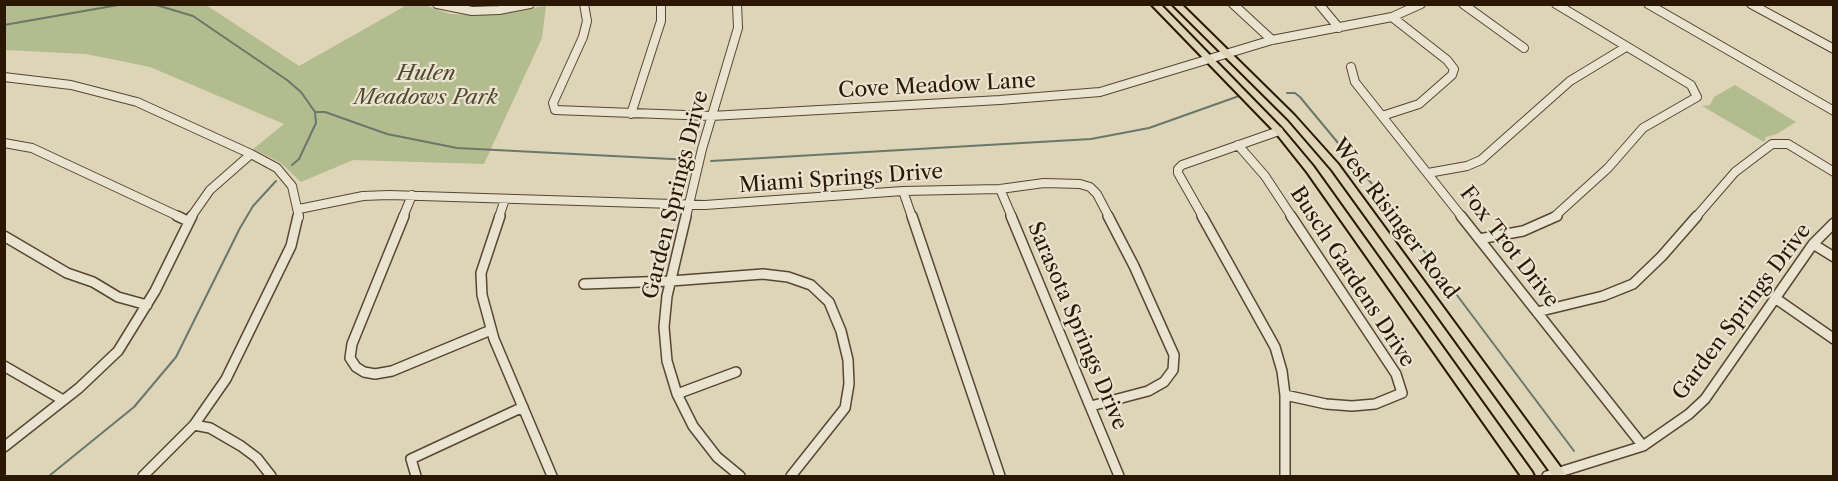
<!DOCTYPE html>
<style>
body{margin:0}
#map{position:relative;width:1838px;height:481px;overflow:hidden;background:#ded4b7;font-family:"Libre Caslon Text",serif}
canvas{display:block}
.frame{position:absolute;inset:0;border:6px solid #2a1805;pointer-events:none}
</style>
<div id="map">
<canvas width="1838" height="481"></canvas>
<div class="frame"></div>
</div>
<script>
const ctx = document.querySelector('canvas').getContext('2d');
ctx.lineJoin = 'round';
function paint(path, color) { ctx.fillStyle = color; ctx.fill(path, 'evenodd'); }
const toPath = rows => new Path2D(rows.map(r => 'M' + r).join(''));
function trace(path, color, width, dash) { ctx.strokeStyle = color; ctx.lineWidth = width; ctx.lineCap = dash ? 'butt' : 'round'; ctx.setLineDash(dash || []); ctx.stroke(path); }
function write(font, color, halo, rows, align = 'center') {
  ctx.font = font + ' "Libre Caslon Text",serif'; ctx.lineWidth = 4.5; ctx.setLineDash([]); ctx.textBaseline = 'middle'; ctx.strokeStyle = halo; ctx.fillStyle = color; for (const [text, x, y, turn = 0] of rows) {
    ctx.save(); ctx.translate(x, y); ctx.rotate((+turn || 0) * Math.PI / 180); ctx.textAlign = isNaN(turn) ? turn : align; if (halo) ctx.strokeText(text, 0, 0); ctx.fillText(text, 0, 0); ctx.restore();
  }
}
const green = toPath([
 [5,5,206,5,299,66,407,5,424,5,450,14,479,15,546,6,542,38,484,164,353,160,301,182,281,163,253,149,284,124,150,67,86,54,5,50],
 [1735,85,1796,122,1777,134,1766,137,1764,142,1702,106,1710,105,1714,97]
]);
const stream = toPath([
 [153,4,193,16,287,80,301,92,315,112,325,112,387,134,457,148,691,160],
 [4,25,124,4],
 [1287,93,1295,93,1300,97,1387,202,1574,451],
 [711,161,1091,139,1149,128,1239,96],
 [292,165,299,159,316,123,315,112],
 [49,476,134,407,176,357,240,228,253,206,276,181]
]);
const minorFar1 = toPath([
 [437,4,472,11,499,10,530,4],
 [584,4,587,21,583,37,553,103,555,110,711,116,1000,100,1100,92,1272,40,1392,17,1421,4],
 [1233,4,1272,40],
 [1319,4,1339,28],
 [1463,4,1524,48],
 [1648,4,1834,111],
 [1751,4,1834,49],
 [1351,67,1355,82,1462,217],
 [4,77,71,85,137,102,251,154,277,168,292,186,299,217],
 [631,114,661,21,661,4],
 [1382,116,1419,104,1452,75,1454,69,1447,60,1392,17],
 [4,143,32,148,180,217],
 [1238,145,1265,176,1292,217],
 [1428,173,1467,166,1481,160,1570,81,1626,47],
 [1000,189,1012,217],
 [903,191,912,217],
 [299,209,363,196,389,195,705,205,903,191,1000,189,1044,183,1080,184,1090,187,1097,194,1109,217],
 [191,217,210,190,251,154],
 [403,217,412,195],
 [499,217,505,199],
 [686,217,702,149,738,28,737,4],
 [1203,217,1178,173,1178,169,1182,165,1279,131],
 [1554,217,1608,168,1643,128,1697,97,1691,85,1556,4],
 [1696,217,1735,172,1772,144,1788,144,1834,172]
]);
const minor = toPath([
 [177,216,188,221],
 [404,216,352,344,350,358,356,367,364,372,375,374,392,371,491,330],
 [500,216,481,273,482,295,494,339,552,476],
 [686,216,667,296,664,327,667,361,677,394,693,426,717,457,740,476],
 [912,216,1000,476],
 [1011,216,1119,476],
 [1202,216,1275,347,1282,371,1285,395,1285,476],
 [1461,216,1643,446],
 [4,236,67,273,93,282,118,297,147,305],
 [1479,239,1523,231,1557,216],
 [1813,244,1834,257],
 [584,284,671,281,763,274,788,277,811,285,829,302,841,331,848,360,849,384,845,408,791,476],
 [1775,298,1834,339],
 [1537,312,1603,296,1633,284,1662,256,1697,216],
 [4,366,63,400],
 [677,394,736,372],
 [1285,395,1326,404,1352,406,1375,404,1402,393,1396,374,1291,216],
 [1091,406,1148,391,1164,382,1173,370,1174,355,1134,266,1108,216],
 [194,425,210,428,241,446,257,458,271,476],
 [4,447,79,388,118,351,155,291,192,216],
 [143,476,194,425,226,379,291,246,298,216],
 [416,476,411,459,523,407],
 [1547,476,1643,446,1689,414,1705,399,1813,244,1834,223]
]);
const major = toPath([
 [1151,4,1160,4,1282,129,1313,166,1532,472,1534,476,1521,476,1307,172,1276,133,1151,4],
 [1172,4,1181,4,1294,115,1338,164,1564,472,1566,476,1553,476,1332,170,1288,119,1172,4]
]);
const parkNames = [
 ["Hulen",426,74],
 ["Meadows Park",426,98]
];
const streetNames = [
 ["Cove Meadow Lane",937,86,-3],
 ["Miami Springs Drive",841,179,-4],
 ["Garden Springs Drive",676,195,-76],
 ["West Risinger Road",1395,219,53],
 ["Fox Trot Drive",1509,247,52],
 ["Busch Gardens Drive",1352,277,57],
 ["Garden Springs Drive",1742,312,-53],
 ["Sarasota Springs Drive",1077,326,67]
];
paint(green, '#b3bc8e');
trace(stream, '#69786a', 2);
trace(minorFar1, '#574732', 10);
trace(minor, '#574732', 12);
trace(major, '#2a1805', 4);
trace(minorFar1, '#eae3d0', 8);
trace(minor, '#eae3d0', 9);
paint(major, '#ded4b7');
write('italic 21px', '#53492e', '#eae3d0', parkNames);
write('21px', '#2a1805', '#eae3d0', streetNames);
</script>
